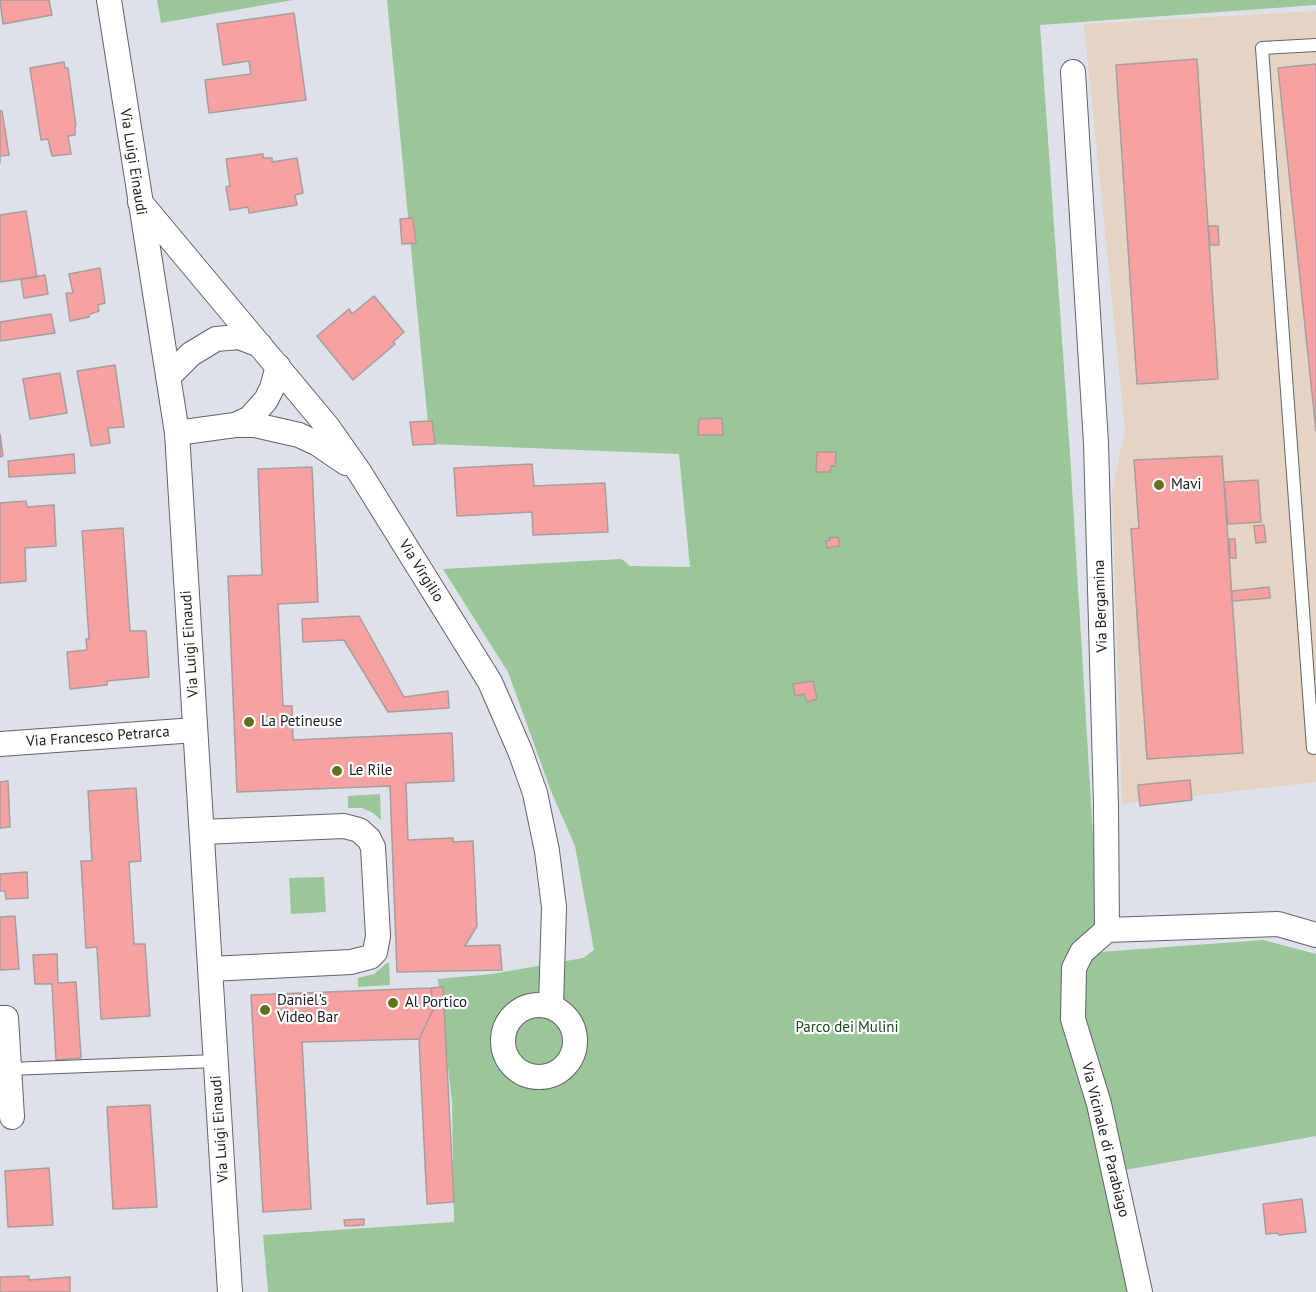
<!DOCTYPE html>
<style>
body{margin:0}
canvas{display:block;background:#dee1e9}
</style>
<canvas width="1316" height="1292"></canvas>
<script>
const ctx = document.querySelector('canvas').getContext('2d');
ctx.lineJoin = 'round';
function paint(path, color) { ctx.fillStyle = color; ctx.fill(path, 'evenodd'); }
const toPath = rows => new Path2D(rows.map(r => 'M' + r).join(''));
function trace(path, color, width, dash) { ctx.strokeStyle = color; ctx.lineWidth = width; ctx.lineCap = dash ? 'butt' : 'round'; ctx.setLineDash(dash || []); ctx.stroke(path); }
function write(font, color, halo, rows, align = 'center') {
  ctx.font = font + ' "PT Sans",sans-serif'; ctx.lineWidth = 4.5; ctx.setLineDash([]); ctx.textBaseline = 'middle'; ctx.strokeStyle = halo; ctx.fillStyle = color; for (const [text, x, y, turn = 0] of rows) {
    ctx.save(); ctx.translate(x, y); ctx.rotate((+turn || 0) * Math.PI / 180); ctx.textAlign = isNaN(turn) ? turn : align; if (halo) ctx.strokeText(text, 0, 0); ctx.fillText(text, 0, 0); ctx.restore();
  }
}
const industrial = toPath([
 [1316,11,1316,782,1122,804,1112,492,1125,430,1084,24]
]);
const green = toPath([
 [157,0,293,0,161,23],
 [387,0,1316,0,1316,5,1040,25,1070,454,1100,952,1263,940,1316,954,1316,1136,1108,1173,1129,1292,268,1292,263,1235,454,1222,452,1102,438,979,492,974,583,958,594,950,575,846,551,791,508,672,443,569,620,559,623,560,630,566,690,567,679,454,430,444],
 [380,794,381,820,373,813,362,808,348,808,348,796],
 [324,877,326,912,291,914,289,878],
 [387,963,389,963,390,985,358,987,358,978,374,974]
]);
const building = toPath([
 [0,0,49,0,52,15,3,24,0,0],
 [294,13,306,100,209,113,205,80,251,74,249,61,223,65,217,24,294,13],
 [1197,59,1218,379,1137,384,1116,65,1197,59],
 [64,62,65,68,68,68,76,126,75,126,75,135,68,136,71,154,52,156,48,139,41,140,30,68,64,62],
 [1316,64,1316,431,1278,68,1316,64],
 [0,111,2,111,9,155,0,156,0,163,0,111],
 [263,154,263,158,272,158,272,162,297,158,303,193,295,195,297,205,249,213,248,207,230,210,226,187,230,186,226,159,263,154],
 [26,211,37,277,0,282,0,215,26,211],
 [413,218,416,243,402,244,400,219,413,218],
 [1208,226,1218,226,1219,245,1210,245,1208,226],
 [100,268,105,303,98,305,99,311,90,314,89,317,70,321,66,293,73,293,69,274,100,268],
 [45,275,48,294,24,298,21,279,45,275],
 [374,296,404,332,393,342,395,344,353,380,317,336,349,309,352,314,374,296],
 [51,314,55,333,0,341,0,322,51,314],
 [115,365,124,427,108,428,110,443,91,446,77,371,115,365],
 [60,373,67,413,30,419,23,379,60,373],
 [722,418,723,435,698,435,699,419,722,418],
 [432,421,435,444,413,445,410,422,432,421],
 [0,434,3,456,0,457,0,434],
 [817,452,836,452,835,466,831,466,830,472,816,472,817,452],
 [74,454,75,473,9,477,8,461,74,454],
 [1222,456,1243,753,1147,759,1131,529,1139,528,1134,460,1222,456],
 [532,464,534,486,605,483,608,532,533,535,532,512,457,516,454,468,532,464],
 [312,467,318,602,278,604,283,706,292,706,293,740,452,733,454,781,406,783,408,840,453,838,453,842,473,841,477,926,465,946,500,945,502,970,397,972,390,786,237,792,228,576,262,575,258,469,312,467],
 [1258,480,1261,522,1228,524,1224,482,1258,480],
 [26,501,27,507,54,505,56,546,25,548,26,581,0,583,0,503,26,501],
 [1264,525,1266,542,1256,543,1254,526,1264,525],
 [123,528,130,631,146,631,149,677,107,681,107,685,70,689,67,652,87,650,86,639,89,639,82,531,123,528],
 [838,537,840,546,827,548,826,541,830,540,829,538,838,537],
 [1229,539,1235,539,1236,558,1230,558,1229,539],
 [1269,587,1270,598,1232,601,1232,591,1269,587],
 [359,616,404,697,448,691,449,708,388,712,344,640,303,642,302,619,359,616],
 [813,681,817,699,807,702,804,694,795,696,793,684,813,681],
 [1190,780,1192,800,1140,806,1138,785,1190,780],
 [8,781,10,827,0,828,0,782,8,781],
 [136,788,141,861,129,862,134,944,145,944,150,1016,101,1019,97,947,86,948,81,861,92,861,88,791,136,788],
 [27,872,28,898,6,899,5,891,0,891,0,874,27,872],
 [15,916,19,969,0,970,0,917,15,916],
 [57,954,58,983,76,982,81,1058,56,1060,52,984,35,984,33,955,57,954],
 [443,987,454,1202,427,1204,419,1039,433,1010,431,988,443,987],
 [431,988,433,1010,419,1039,302,1042,311,1209,263,1212,251,995,431,988],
 [150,1105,157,1207,113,1209,107,1107,150,1105],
 [49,1168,53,1225,8,1227,5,1171,49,1168],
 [1302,1199,1306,1232,1279,1235,1278,1233,1266,1234,1263,1204,1302,1199],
 [364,1219,364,1225,345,1226,344,1220,364,1219],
 [29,1276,29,1280,70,1277,70,1292,0,1292,0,1277,29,1276]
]);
const lane = toPath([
 [1313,748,1262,48,1316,45],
 [9,1069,216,1061]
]);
const street = toPath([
 [109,0,177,433,230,1292],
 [1073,72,1096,443,1106,806,1107,930,1278,924,1316,935],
 [140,202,327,426,360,473,490,682,520,751,535,793,547,851,554,907,551,1006],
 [168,377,191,354,216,339,239,337,260,345],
 [235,425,250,418,266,400,272,388,278,366],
 [177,433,235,425,255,425,299,435,318,444,346,463],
 [0,744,195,730],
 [202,832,344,826,359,830,369,839,373,847,378,936,375,952,370,957,351,962,210,969],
 [1107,930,1082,952,1074,968,1073,1019,1099,1104,1140,1292],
 '503 1041a36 36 0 1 1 72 0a36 36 0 1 1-72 0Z',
 [0,1018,6,1018,12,1117]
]);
const markers = [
 [1159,485,6,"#64701b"],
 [249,722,6,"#64701b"],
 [337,771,6,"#64701b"],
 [393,1003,6,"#64701b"],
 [265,1010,6,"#64701b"]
];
const streetNames = [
 ["Via Luigi Einaudi",133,162,81],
 ["Via Virgilio",421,571,58],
 ["Via Bergamina",1101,606,-92],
 ["Via Luigi Einaudi",190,644,-94],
 ["Via Francesco Petrarca",98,737,-4],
 ["Via Luigi Einaudi",220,1129,-94],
 ["Via Vicinale di Parabiago",1105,1140,76]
];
const poiNames = [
 ["Mavi",1171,485],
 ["La Petineuse",261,722],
 ["Le Rile",349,771],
 ["Daniel's",277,1001],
 ["Video Bar",277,1018],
 ["Al Portico",405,1003]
];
const parkNames = [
 ["Parco dei Mulini",847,1028]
];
paint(industrial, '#e5d4c3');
paint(green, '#9bc699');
paint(building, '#f7a2a2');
trace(building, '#a79d9c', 1.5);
trace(lane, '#606269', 14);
trace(street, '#606269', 26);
trace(lane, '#fff', 12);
trace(street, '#fff', 24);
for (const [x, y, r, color] of markers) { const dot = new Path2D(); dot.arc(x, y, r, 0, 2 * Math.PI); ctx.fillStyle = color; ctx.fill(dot); trace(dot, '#fff', 2); }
write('15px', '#1a1b1e', '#fff', streetNames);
write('15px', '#1a1b1e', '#fff', poiNames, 'left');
write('15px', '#174818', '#fff', parkNames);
</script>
